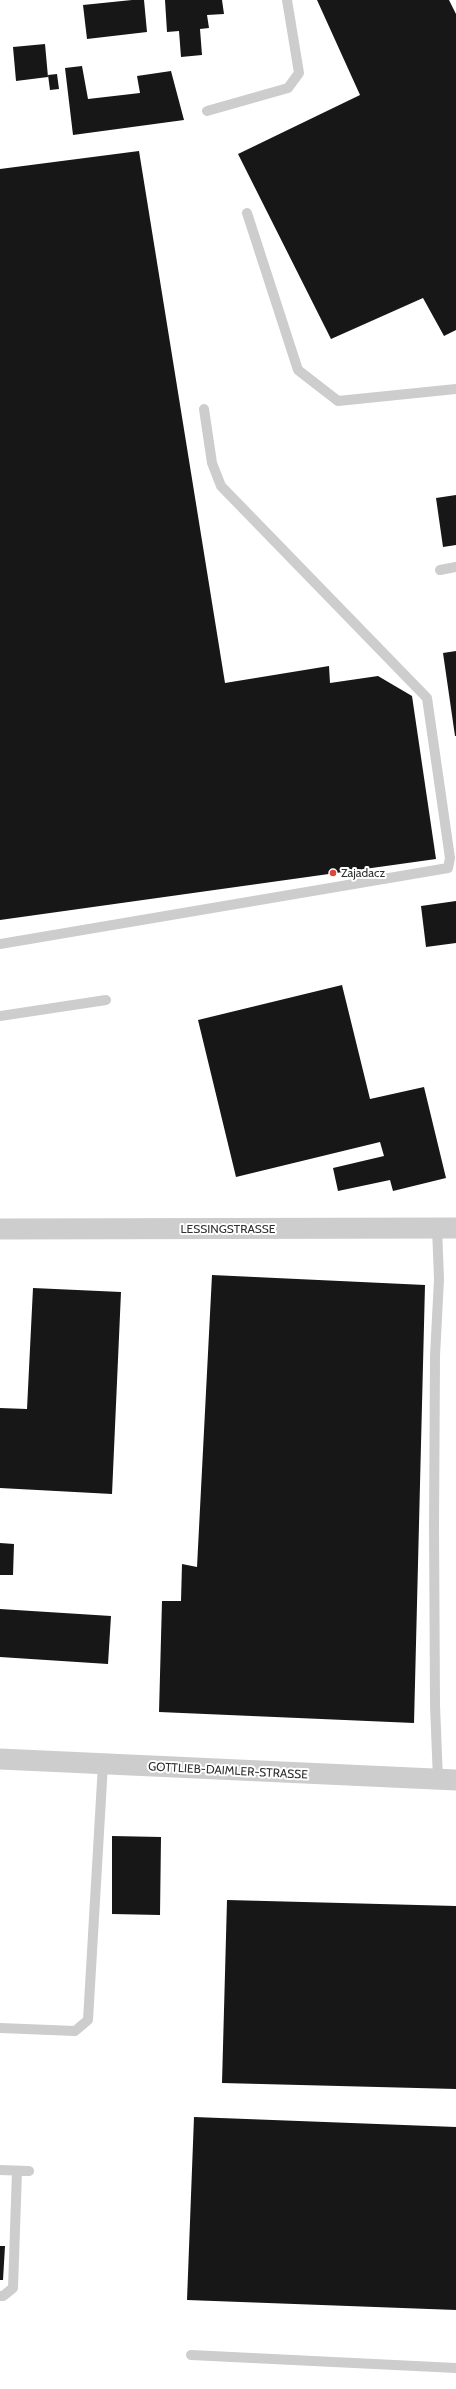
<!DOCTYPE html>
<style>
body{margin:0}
canvas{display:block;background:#fff}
</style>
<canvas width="456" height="2389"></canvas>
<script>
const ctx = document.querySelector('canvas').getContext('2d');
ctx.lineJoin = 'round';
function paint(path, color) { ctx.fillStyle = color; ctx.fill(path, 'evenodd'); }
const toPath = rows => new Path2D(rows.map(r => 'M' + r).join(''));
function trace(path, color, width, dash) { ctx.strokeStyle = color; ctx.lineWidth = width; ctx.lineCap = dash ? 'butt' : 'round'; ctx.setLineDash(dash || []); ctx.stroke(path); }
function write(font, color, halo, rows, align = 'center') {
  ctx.font = font + ' Cabin,sans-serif'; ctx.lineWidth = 4; ctx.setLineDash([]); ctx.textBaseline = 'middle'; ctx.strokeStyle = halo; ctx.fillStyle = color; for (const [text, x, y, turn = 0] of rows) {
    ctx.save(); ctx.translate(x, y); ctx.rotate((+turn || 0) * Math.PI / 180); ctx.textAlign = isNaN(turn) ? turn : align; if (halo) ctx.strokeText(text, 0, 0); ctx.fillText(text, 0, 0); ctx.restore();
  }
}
const building = toPath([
 [132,0,144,0,147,32,87,39,83,5],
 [165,0,222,0,224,14,207,15,209,28,200,29,202,55,181,57,179,31,167,32],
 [317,0,449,0,456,14,456,330,444,336,423,298,331,339,238,154,360,95],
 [45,44,48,77,16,81,13,47],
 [82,66,88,99,140,93,137,76,171,71,184,120,73,135,65,68],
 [57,74,59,89,50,90,48,75],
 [139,151,225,683,329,666,330,683,378,676,412,696,436,859,0,920,0,169],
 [456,495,456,545,443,547,436,498],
 [456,651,456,736,455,736,443,653],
 [456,901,456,943,426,947,421,906],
 [342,985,370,1099,424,1087,446,1178,393,1191,390,1180,338,1191,333,1168,384,1156,380,1142,236,1177,198,1020],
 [212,1275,425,1285,414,1723,159,1712,162,1601,181,1601,182,1564,197,1567],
 [33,1288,121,1292,112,1494,0,1488,0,1408,27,1409],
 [0,1543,14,1544,13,1575,0,1575],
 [0,1609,111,1616,108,1664,0,1657],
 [112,1836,161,1837,160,1915,112,1914],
 [227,1900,456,1906,456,2089,222,2083],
 [194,2117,456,2127,456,2310,187,2300],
 [0,2246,5,2246,3,2280,0,2280]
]);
const lane = toPath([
 [207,111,288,88,299,73,287,0],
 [247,213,298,370,338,401,456,389],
 [440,570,456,567],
 [0,944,448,868,450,858,427,698,221,486,212,463,204,409],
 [0,1016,106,1000],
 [437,1228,439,1279,435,1356,434,1527,435,1705,438,1780],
 [0,2028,75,2031,88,2020,103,1764],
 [0,2170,29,2171],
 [0,2296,3,2296,13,2288,17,2171],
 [191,2355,456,2368]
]);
const street = toPath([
 [0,1229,456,1228],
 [0,1759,456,1780]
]);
const markers = [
 [333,873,4,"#dc473d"]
];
const poiNames = [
 ["Zajadacz",341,873]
];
const streetNames = [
 ["LESSINGSTRASSE",228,1229],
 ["GOTTLIEB-DAIMLER-STRASSE",228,1771,3]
];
paint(building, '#171717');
trace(lane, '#cdcdcd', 10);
trace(street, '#cdcdcd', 21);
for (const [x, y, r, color] of markers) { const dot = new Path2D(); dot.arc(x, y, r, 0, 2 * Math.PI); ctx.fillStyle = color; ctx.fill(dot); trace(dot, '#fff', 1.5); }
write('12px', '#303030', '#fff', poiNames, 'left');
write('12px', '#303030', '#fff', streetNames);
</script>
